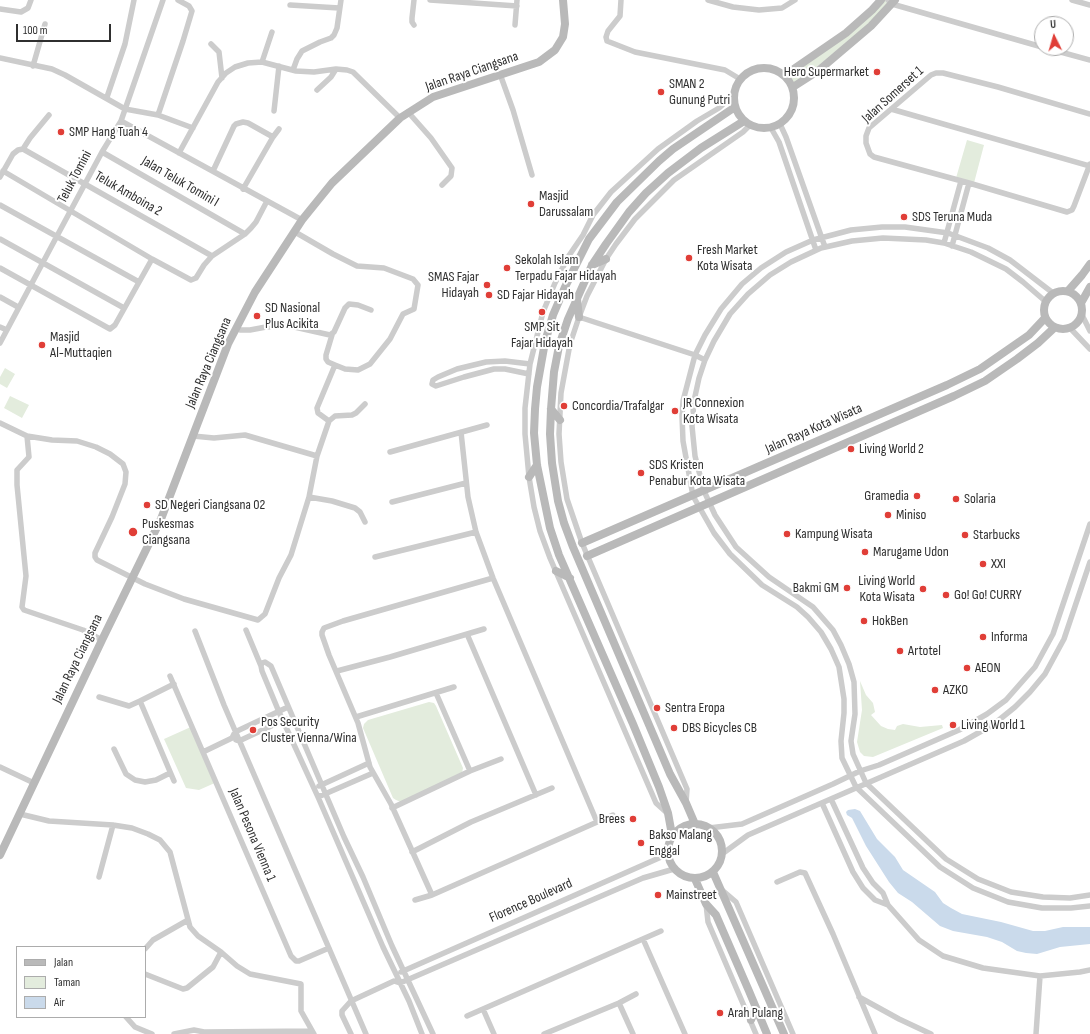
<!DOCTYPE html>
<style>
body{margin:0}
#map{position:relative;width:1090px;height:1034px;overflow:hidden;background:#fff;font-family:"Sofia Sans Condensed",sans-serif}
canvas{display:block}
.legend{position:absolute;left:16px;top:946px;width:130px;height:72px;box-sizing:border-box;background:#fff;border:1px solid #acacac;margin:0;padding:5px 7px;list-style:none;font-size:12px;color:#2f2f2f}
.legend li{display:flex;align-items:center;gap:8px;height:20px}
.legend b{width:20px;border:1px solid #acacac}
.north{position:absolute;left:1034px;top:16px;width:40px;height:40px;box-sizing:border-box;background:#fff;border:1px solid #acacac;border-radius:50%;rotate:355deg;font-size:11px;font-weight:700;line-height:16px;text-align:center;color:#2f2f2f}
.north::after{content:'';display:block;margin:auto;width:14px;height:18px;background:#e03e37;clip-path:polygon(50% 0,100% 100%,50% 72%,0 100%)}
.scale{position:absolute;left:16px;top:24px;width:95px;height:18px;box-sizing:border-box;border:2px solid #2f2f2f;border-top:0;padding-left:5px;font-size:12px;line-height:14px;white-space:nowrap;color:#2f2f2f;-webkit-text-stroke:3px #fff;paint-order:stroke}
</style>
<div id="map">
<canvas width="1090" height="1034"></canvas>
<ul class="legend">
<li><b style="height:5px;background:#b9b9b9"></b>Jalan</li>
<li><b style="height:11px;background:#e3ecdd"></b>Taman</li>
<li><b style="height:11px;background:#cadaeb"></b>Air</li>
</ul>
<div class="north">U</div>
<div class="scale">100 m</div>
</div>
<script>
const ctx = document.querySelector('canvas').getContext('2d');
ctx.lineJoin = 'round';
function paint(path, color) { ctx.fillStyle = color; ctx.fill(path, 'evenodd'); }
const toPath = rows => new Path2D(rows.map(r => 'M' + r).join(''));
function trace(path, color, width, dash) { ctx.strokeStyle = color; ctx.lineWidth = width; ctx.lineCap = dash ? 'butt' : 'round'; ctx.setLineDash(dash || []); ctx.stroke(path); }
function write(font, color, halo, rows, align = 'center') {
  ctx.font = font + ' "Sofia Sans Condensed",sans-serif'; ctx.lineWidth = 4; ctx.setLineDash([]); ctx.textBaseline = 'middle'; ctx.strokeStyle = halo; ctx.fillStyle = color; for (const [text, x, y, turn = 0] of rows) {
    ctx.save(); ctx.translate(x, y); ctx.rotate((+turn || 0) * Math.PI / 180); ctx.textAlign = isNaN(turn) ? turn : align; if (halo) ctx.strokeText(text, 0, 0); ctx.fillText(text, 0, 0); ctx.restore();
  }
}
const green = toPath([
 [881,0,895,0,892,4,793,87,785,75,846,33],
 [967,140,984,145,974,183,956,178],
 [5,368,15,374,7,388,0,384,0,377],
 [10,396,29,405,22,418,4,408],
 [860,681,866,695,873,703,875,712,871,715,881,726,888,729,895,730,897,726,903,724,920,727,942,725,943,728,873,757,864,756,860,752,857,742,862,710],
 [429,702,434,703,436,706,463,768,462,773,401,802,396,800,393,798,363,728,364,724,368,720],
 [193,726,217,782,199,790,186,788,164,739]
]);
const water = toPath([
 [855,809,860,811,877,839,895,857,903,870,935,892,943,903,951,908,962,914,1001,922,1033,931,1045,931,1063,927,1090,927,1090,944,1060,947,1037,954,1026,953,1017,951,1002,942,987,937,953,931,940,926,912,902,898,893,889,882,866,846,852,818,847,815,846,812,848,810]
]);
const street = toPath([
 [430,0,517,6],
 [621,0,620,16,608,31,606,37,607,41,635,52,725,70,740,79],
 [708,0,733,7,759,10,782,8,795,0],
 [888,0,892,4,1042,47],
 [1072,0,1090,5],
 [290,5,339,8],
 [0,9,21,12,28,8,31,0],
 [414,25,412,22,412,18,414,0],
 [515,25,517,0],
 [211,44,219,52,222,78],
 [1046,48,1090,60],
 [0,58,52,69,65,75,125,109,158,115,193,128],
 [262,62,296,71,314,72,336,69],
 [33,66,45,24],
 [293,70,297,59,302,51,320,42,331,38,334,35,337,28,341,0],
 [500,74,513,110,532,175],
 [317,90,331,77,336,69,347,70,353,72,400,118],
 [107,97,125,44,134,0],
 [891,109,1090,166],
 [274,111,279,66],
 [408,112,431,138,452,168,451,176,442,185],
 [1090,114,998,87,943,73,936,73,931,75,869,128,866,136,866,143,870,154,874,157,969,183,1067,212,1072,210,1074,206,1090,164],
 [158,115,183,41,192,11,189,6,178,0],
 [121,121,163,0],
 [780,124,786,137,825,247],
 [771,128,779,142,816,250],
 [23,149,30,138,49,115],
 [102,152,245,234],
 [179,153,218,82,226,73,235,67,248,63,262,62,272,32],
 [3,171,152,259,191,280,196,278,204,265,212,256,245,234,251,228,256,222,267,201],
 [213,171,234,126,236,124,243,122,248,123,273,137],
 [0,177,13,154,18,150,23,149,212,256],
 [243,189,273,137,279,129],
 [0,205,139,282],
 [0,239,124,308],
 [944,243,961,181],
 [952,246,969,183],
 [0,268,110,329,115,325,152,259],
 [1053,293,1010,260,988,248,948,233,905,227,882,227,851,230,813,240,786,252,761,268,742,284,721,309,705,335,695,355,683,401,682,416,683,441,693,496,714,533,730,554,762,585,797,607,808,617,821,632,831,649,839,667,844,699,844,713,841,741,842,758,856,787,940,867,973,888,1008,902,1042,908,1071,908,1090,906],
 [0,297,18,307],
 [1045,301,1023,282,1006,269,971,252,944,243,926,240,883,238,852,241,821,248,791,262,770,275,748,294,730,314,714,341,705,360,699,378,694,401,692,426,695,456,704,491,715,515,736,547,769,577,813,607,833,630,841,645,849,664,854,682,855,714,851,741,853,754,866,783,946,859,978,879,1011,892,1043,897,1070,898,1090,895],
 [1082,315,1090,331],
 [579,317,695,355,705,360],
 [0,327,7,330],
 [237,327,240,330,250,330,266,327,290,326,330,335,334,332,345,308,349,304,358,305,371,310],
 [1070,328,1090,349],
 [332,335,326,355,326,359,328,362,335,365],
 [0,343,57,236,102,152,121,121,302,220],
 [529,374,505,369,494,369,464,377,436,386,432,384,433,380,438,377,457,369,486,362,505,361,530,364],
 [329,421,335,416,352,415,356,413,365,404],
 [0,423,27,436,52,440,77,441,96,447,110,454,123,464,126,472,125,484,112,517,95,553,95,557,97,560,145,584,184,599,258,620,265,614,279,578,291,555,309,497,317,456],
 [461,432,468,497,476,532,493,578,597,822],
 [27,436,29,457,17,470,17,485,26,576,22,607,24,610,83,630,102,640],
 [193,436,214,438,245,435,317,456,329,421,318,413,317,408,335,365,345,369,358,370,370,364,390,339,403,314,414,309,418,285,413,279,384,268,357,266,333,254,295,232],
 [390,452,487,425],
 [309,497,332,501,355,508,360,512,365,522],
 [392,502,466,483],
 [375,557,476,532],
 [246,630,261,666],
 [195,631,224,705,366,1034],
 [467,634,536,795],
 [337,671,390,657,484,629],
 [170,676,291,956,296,961,299,961,329,948],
 [436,693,470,771],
 [99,697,129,706,140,701,174,781],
 [140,701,174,684],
 [356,717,454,687],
 [236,740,239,741,286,719],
 [114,749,126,774,135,780,145,782,156,780,170,773],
 [203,752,232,738,235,732,288,707],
 [0,767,34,783],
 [319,786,369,763],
 [318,797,373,773],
 [686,803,687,789,582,543,567,499,561,462,559,434,561,393,570,344,579,317,587,296,606,259,616,244,635,219,674,180,743,132,750,125],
 [822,803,853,872,863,888,875,900,888,905,883,893,873,883,863,868,831,799],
 [392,808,470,771,501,759],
 [667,813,656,803,550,558,540,531,534,507,529,477,525,434,525,408,530,364,543,312,555,283,568,257,583,235,593,215,611,192,658,149,697,121,719,108,734,94],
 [20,814,49,821,113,825,132,828,148,834,160,840,170,852,190,927,198,936,221,952,237,966,250,974,301,984,301,1011,314,1034],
 [709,828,742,824,833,784,860,771,879,765,959,730,987,714,1006,700,1035,667,1053,634,1090,524],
 [412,852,471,822,552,788],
 [722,854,748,835,964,741,994,724,1015,707,1030,692,1045,674,1064,639,1090,562],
 [99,877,113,825],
 [777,882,800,872,805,873,833,934,875,1034],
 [722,890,736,902,793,1034],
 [432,895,391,804,370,767,358,723,329,655,322,635,322,632,324,628,343,621,493,578],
 [415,900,432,895,613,815],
 [706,904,708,922,756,1034],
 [888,905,919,940,943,956,983,968,1040,976,1080,972,1090,970],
 [643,939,685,1034],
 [145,949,153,940,188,920],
 [401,972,668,854],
 [145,974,183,989,187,988,213,967,221,952],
 [859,997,899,1019,931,1034],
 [619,1003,633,1034],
 [483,1009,494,1034],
 [467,1016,661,931],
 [126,1017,135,1027,152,1034],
 [174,1034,194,1030,204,1032,312,1031],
 [351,1034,342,1015,342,1011,351,1001,394,981,400,983,643,878,674,869],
 [422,1034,409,1001,383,947,318,797,279,712,262,671,261,666,262,663,265,662,271,666,344,837,363,877,392,946,433,1034],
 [544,1034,619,1003,636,994],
 [1036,1034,1040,976]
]);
const secondary = toPath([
 '734 98a30 30 0 1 1 60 0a30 30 0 1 1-60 0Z',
 [785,75,846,33,872,10,881,0],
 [793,87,818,71,871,26,895,0],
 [592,265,606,259],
 '1044 310a19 19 0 1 1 38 0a19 19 0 1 1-38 0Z',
 [1068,291,1082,275,1090,264],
 [577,299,579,317],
 [1081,303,1090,287],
 [551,409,560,420],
 [529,477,537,465],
 [582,543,947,385,980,369,1029,335,1045,318],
 [587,556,954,396,985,381,1017,359,1038,343,1054,328],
 [556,571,570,578],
 '668 851a27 27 0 1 1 54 0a27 27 0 1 1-54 0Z',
 [695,824,686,803,670,774,573,547,564,523,558,501,552,463,550,434,551,409,554,372,559,346,568,319,592,265,606,244,629,212,646,193,668,173,701,148,744,121],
 [672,835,668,813,659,787,633,724,559,555,550,528,537,465,534,433,535,409,537,387,545,342,553,315,565,287,589,239,617,202,659,161,673,149,735,107],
 [0,855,102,640,161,519,228,344,255,292,302,220,332,183,400,118,433,97,539,62,555,50,563,37,565,24,563,0],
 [713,872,784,1034],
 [695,879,706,904,716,915,749,991,767,1034],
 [751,1020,756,1008]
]);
const markers = [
 [877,72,4,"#e03e37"],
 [661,92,4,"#e03e37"],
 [61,132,4,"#e03e37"],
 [531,204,4,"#e03e37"],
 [904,217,4,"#e03e37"],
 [689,258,4,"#e03e37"],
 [507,268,4,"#e03e37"],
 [487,285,4,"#e03e37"],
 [489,295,4,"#e03e37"],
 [542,312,4,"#e03e37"],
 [257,316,4,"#e03e37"],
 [42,345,4,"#e03e37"],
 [564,406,4,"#e03e37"],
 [675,411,4,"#e03e37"],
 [851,449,4,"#e03e37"],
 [641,473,4,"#e03e37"],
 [917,496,4,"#e03e37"],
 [956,499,4,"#e03e37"],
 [147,505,4,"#e03e37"],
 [888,515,4,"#e03e37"],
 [133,532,5,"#e03e37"],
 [787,534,4,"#e03e37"],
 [965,535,4,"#e03e37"],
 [865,552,4,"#e03e37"],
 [983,564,4,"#e03e37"],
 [847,588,4,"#e03e37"],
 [923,589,4,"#e03e37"],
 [946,595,4,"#e03e37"],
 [864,621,4,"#e03e37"],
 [983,637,4,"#e03e37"],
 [900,651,4,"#e03e37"],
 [967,668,4,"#e03e37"],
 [935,690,4,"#e03e37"],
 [657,708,4,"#e03e37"],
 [953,725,4,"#e03e37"],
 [674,728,4,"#e03e37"],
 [253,730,4,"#e03e37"],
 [633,819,4,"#e03e37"],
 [641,843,4,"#e03e37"],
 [658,895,4,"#e03e37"],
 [720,1013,4,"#e03e37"]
];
const streetNames = [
 ["Jalan Raya Ciangsana",472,72,-19],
 ["Jalan Somerset 1",893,95,-42],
 ["Teluk Tomini",75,177,-62],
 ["Jalan Teluk Tomini I",180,182,30],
 ["Teluk Amboina 2",128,194,30],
 ["Jalan Raya Ciangsana",209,363,-67],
 ["Jalan Raya Kota Wisata",814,429,-24],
 ["Jalan Raya Ciangsana",78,659,-64],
 ["Jalan Pesona Vienna 1",252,835,67],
 ["Florence Boulevard",531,901,-24]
];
const poiNames = [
 ["Hero Supermarket",869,72,"right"],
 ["SMAN 2",669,84],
 ["Gunung Putri",669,100],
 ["SMP Hang Tuah 4",69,132],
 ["Masjid",539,196],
 ["Darussalam",539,212],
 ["SDS Teruna Muda",912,217],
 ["Fresh Market",697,250],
 ["Kota Wisata",697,266],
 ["Sekolah Islam",515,260],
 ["Terpadu Fajar Hidayah",515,276],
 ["SMAS Fajar",479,277,"right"],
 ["Hidayah",479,293,"right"],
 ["SD Fajar Hidayah",497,295],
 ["SD Nasional",265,308],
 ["Plus Acikita",265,324],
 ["SMP Sit",542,327,"center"],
 ["Fajar Hidayah",542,343,"center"],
 ["Masjid",50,337],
 ["Al-Muttaqien",50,353],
 ["JR Connexion",683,403],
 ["Kota Wisata",683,419],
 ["Concordia/Trafalgar",572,406],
 ["Living World 2",859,449],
 ["SDS Kristen",649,465],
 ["Penabur Kota Wisata",649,481],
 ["Gramedia",909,496,"right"],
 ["Solaria",964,499],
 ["SD Negeri Ciangsana 02",155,505],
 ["Miniso",896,515],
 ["Puskesmas",142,524],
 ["Ciangsana",142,540],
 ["Kampung Wisata",795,534],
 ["Starbucks",973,535],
 ["Marugame Udon",873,552],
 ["XXI",991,564],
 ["Living World",915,581,"right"],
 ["Kota Wisata",915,597,"right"],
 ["Bakmi GM",839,588,"right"],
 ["Go! Go! CURRY",954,595],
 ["HokBen",872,621],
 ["Informa",991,637],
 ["Artotel",908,651],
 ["AEON",975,668],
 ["AZKO",943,690],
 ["Sentra Eropa",665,708],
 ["Pos Security",261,722],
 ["Cluster Vienna/Wina",261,738],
 ["Living World 1",961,725],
 ["DBS Bicycles CB",682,728],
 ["Brees",625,819,"right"],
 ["Bakso Malang",649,835],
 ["Enggal",649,851],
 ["Mainstreet",666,895],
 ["Arah Pulang",728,1013]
];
paint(green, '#e3ecdd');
paint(water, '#cadaeb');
trace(street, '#ccc', 5.5);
trace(secondary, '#b9b9b9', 8);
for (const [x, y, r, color] of markers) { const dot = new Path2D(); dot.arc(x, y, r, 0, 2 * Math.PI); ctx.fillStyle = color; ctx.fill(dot); trace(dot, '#fff', 1.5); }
write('14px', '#2f2f2f', '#fff', streetNames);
write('14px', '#2f2f2f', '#fff', poiNames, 'left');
</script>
